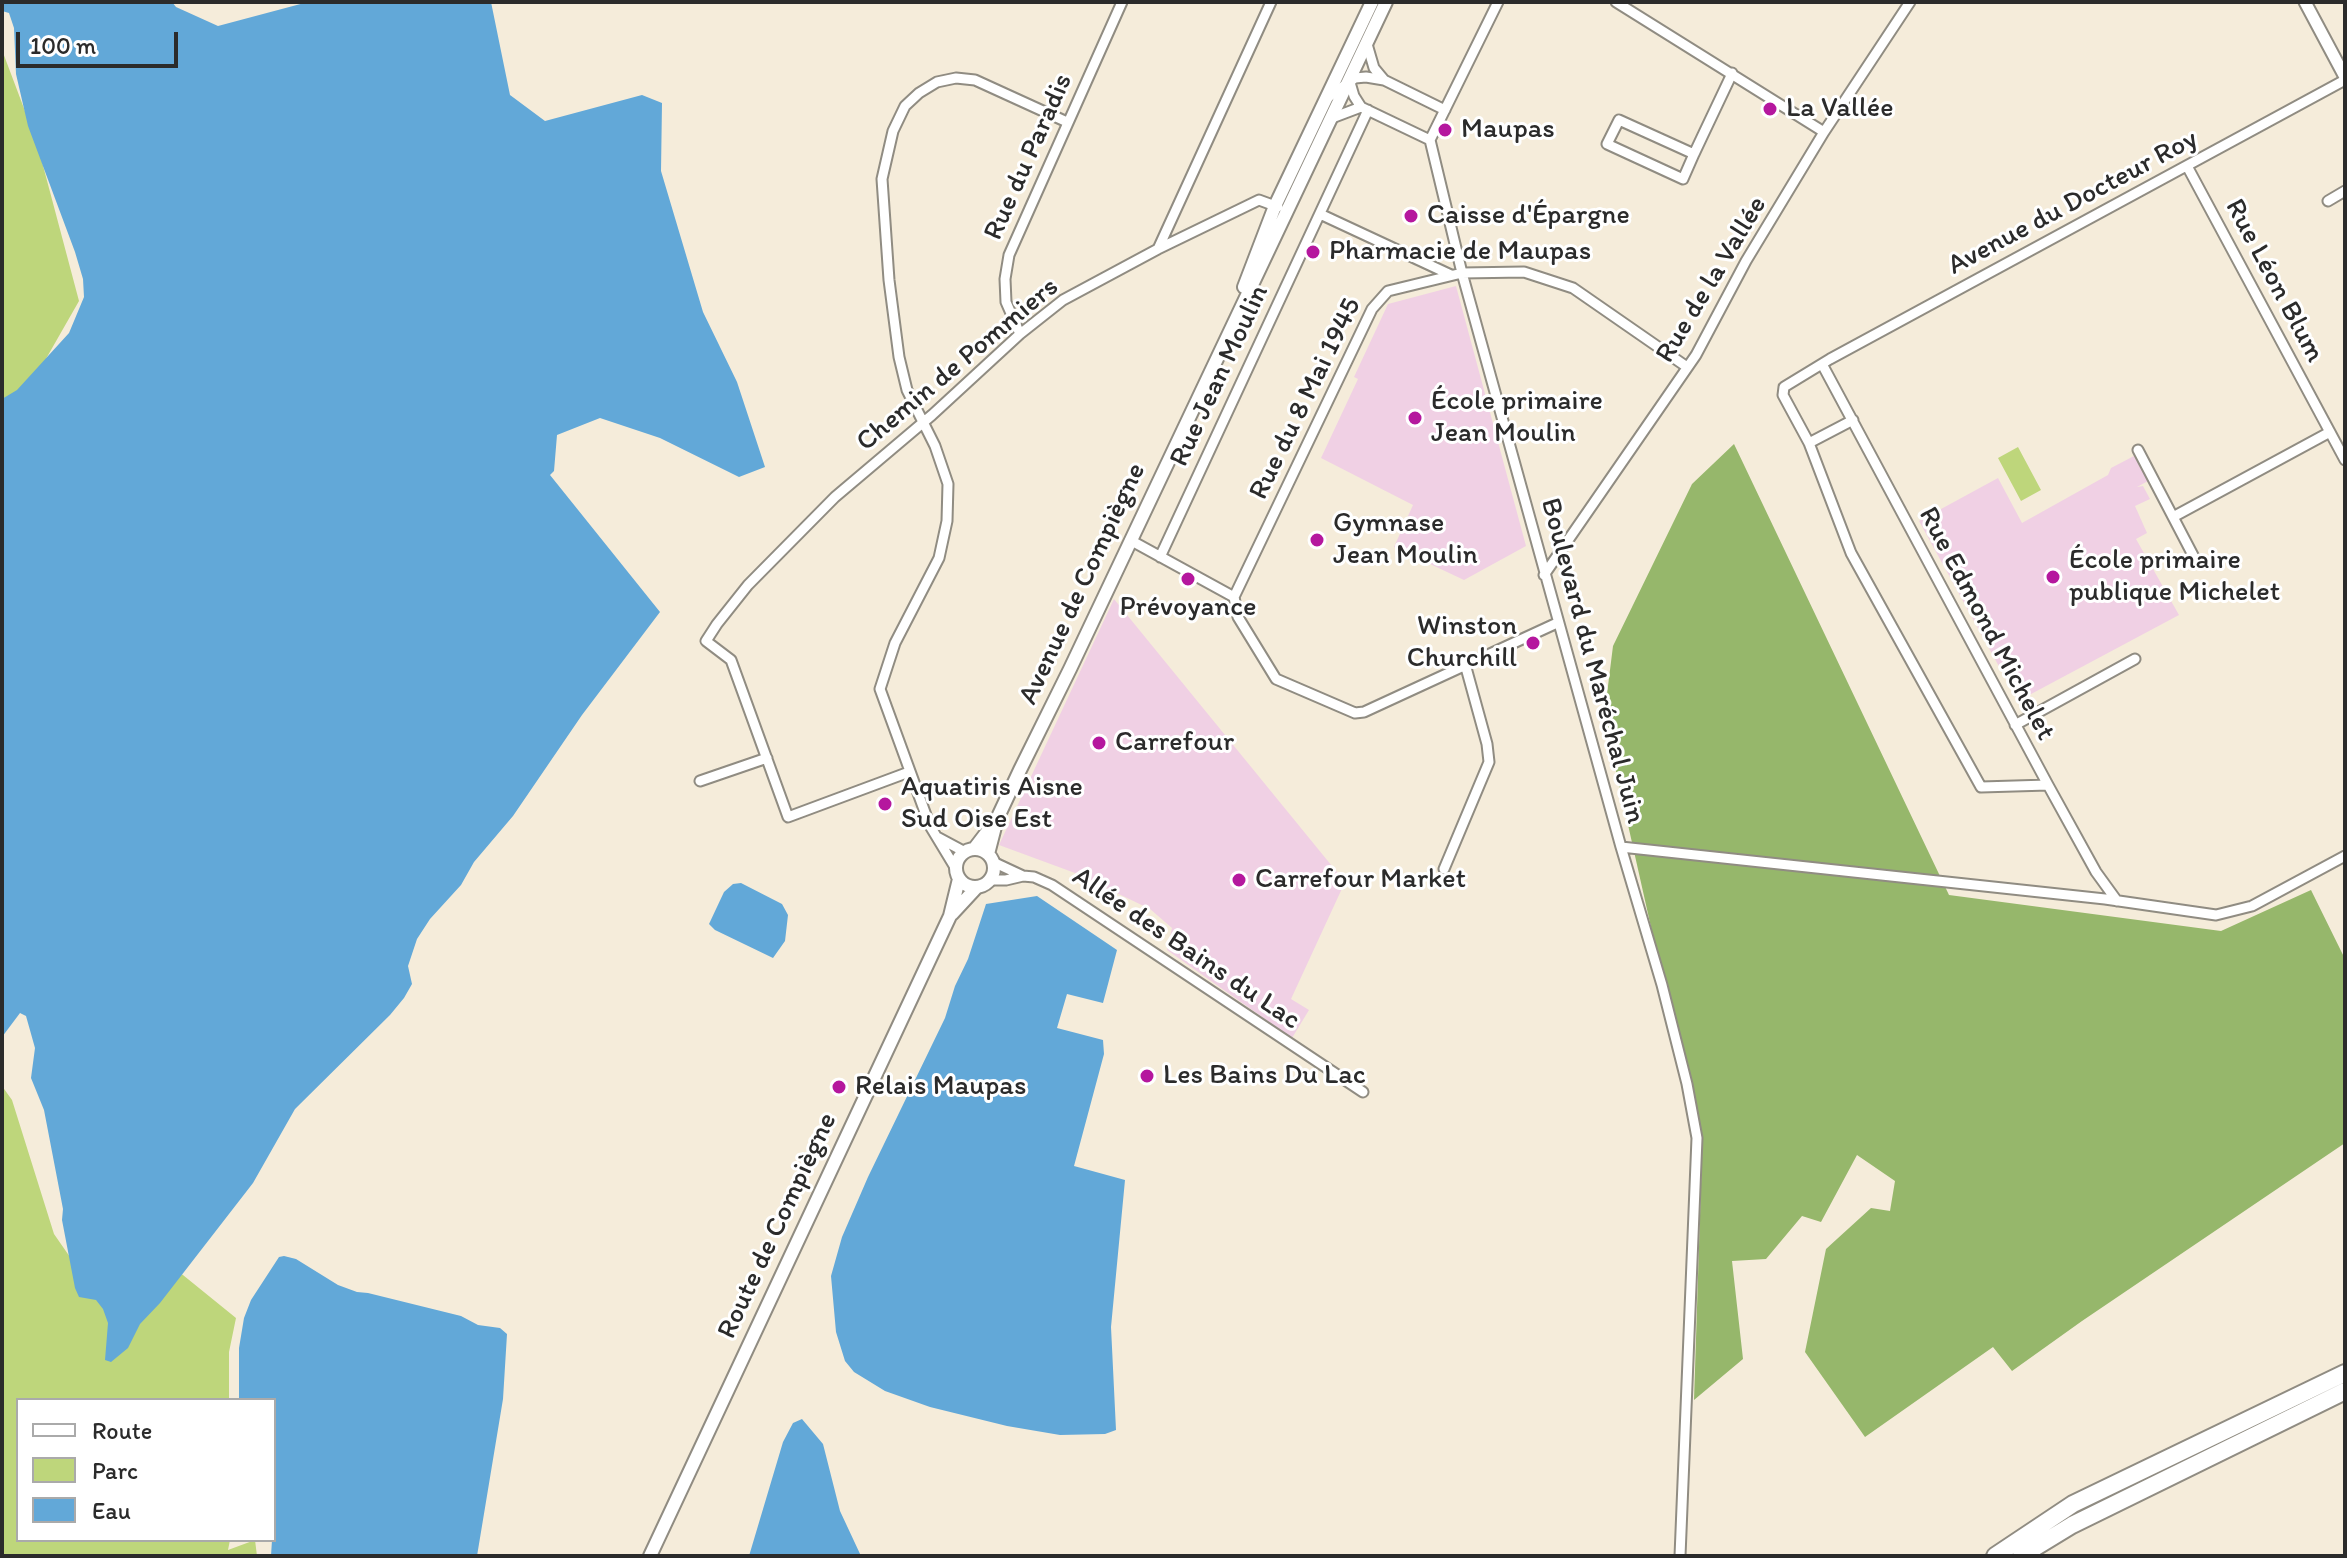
<!DOCTYPE html>
<meta charset="utf-8">
<style>
body{margin:0}
#map{position:relative;width:2347px;height:1558px;overflow:hidden;background:#f5ecda;font-family:Itim,sans-serif}
canvas{display:block}
.frame{position:absolute;inset:0;border:4px solid #2b2b2b;pointer-events:none}
.legend{position:absolute;left:16px;top:1398px;width:260px;height:144px;box-sizing:border-box;background:#fff;border:2px solid #aaa;margin:0;padding:10px 14px;list-style:none;font-size:24px;color:#2b2b2b}
.legend li{display:flex;align-items:center;gap:16px;height:40px}
.legend b{width:40px;border:2px solid #aaa}
.scale{position:absolute;left:16px;top:32px;width:162px;height:36px;box-sizing:border-box;border:4px solid #2b2b2b;border-top:0;padding-left:10px;font-size:24px;line-height:28px;white-space:nowrap;color:#2b2b2b;-webkit-text-stroke:6px #fff;paint-order:stroke}
</style>
<div id="map">
<canvas width="2347" height="1558"></canvas>
<div class="frame"></div>
<ul class="legend">
<li><b style="height:10px;background:#fff"></b>Route</li>
<li><b style="height:22px;background:#bed67b"></b>Parc</li>
<li><b style="height:22px;background:#62a8d8"></b>Eau</li>
</ul>
<div class="scale">100 m</div>
</div>
<script>
const ctx = document.querySelector('canvas').getContext('2d');
ctx.lineJoin = 'round';
function paint(path, color) { ctx.fillStyle = color; ctx.fill(path, 'evenodd'); }
const toPath = rows => new Path2D(rows.map(r => 'M' + r).join(''));
function trace(path, color, width, dash) { ctx.strokeStyle = color; ctx.lineWidth = width; ctx.lineCap = dash ? 'butt' : 'round'; ctx.setLineDash(dash || []); ctx.stroke(path); }
function write(font, color, halo, rows, align = 'center') {
  ctx.font = font + ' Itim,sans-serif'; ctx.lineWidth = 6; ctx.setLineDash([]); ctx.textBaseline = 'middle'; ctx.strokeStyle = halo; ctx.fillStyle = color; for (const [text, x, y, turn = 0] of rows) {
    ctx.save(); ctx.translate(x, y); ctx.rotate((+turn || 0) * Math.PI / 180); ctx.textAlign = isNaN(turn) ? turn : align; if (halo) ctx.strokeText(text, 0, 0); ctx.fillText(text, 0, 0); ctx.restore();
  }
}
const built = toPath([
 [1456,286,1526,546,1464,580,1394,547,1413,505,1321,458,1358,379,1354,377,1388,304],
 [2134,456,2148,481,2137,487,2143,486,2150,499,2135,506,2147,533,2136,539,2179,615,2018,701,1919,521,1998,478,2022,523,2108,475,2111,468],
 [1114,599,1345,882,1291,999,1309,1010,1292,1038,1167,950,1172,928,1150,909,1075,873,999,845]
]);
const green = toPath([
 [2,50,37,143,79,301,11,420,2,425],
 [2018,447,2041,490,2021,501,1998,458],
 [2,1086,12,1100,54,1234,122,1332,178,1271,236,1318,229,1352,229,1400,18,1400,18,1540,230,1540,228,1550,255,1540,257,1556,2,1556]
]);
const forest = toPath([
 [1734,444,1949,895,2221,931,2311,890,2345,959,2345,1143,2082,1321,2012,1371,1993,1347,1865,1437,1805,1352,1826,1249,1871,1208,1890,1211,1895,1181,1857,1155,1821,1222,1802,1216,1766,1259,1732,1261,1743,1359,1694,1400,1702,1154,1604,718,1613,646,1692,484]
]);
const water = toPath([
 [2,2,172,2,176,7,218,26,308,2,491,2,510,95,545,121,642,95,662,103,661,171,703,312,737,382,765,467,739,477,660,438,600,418,557,435,554,471,550,475,660,612,582,715,513,816,474,862,461,885,430,919,417,939,408,966,412,984,404,998,390,1015,295,1109,253,1183,160,1303,140,1324,128,1348,111,1362,105,1360,108,1323,103,1309,96,1300,79,1297,75,1288,62,1220,63,1209,44,1110,31,1078,35,1048,26,1016,20,1013,2,1037,2,399,17,390,69,333,84,297,83,279,75,252,28,126,16,74,14,28,9,13,2,11],
 [741,883,782,904,788,915,785,941,773,958,715,930,709,924,724,892,733,884],
 [1037,896,1117,950,1103,1003,1067,994,1057,1028,1103,1040,1104,1054,1074,1166,1125,1180,1111,1327,1116,1430,1105,1434,1060,1435,1007,1426,930,1407,885,1391,854,1372,845,1361,836,1332,831,1276,842,1237,868,1177,945,1018,955,986,968,959,986,904],
 [284,1256,296,1259,338,1285,357,1292,368,1293,461,1316,478,1325,500,1328,507,1334,503,1399,477,1556,271,1556,272,1540,274,1540,274,1400,239,1400,239,1348,244,1318,251,1300,279,1257],
 [802,1419,823,1444,840,1511,861,1556,749,1556,783,1442,793,1423]
]);
const minor = toPath([
 [1616,2,1824,132],
 [1367,44,1374,68,1384,80],
 [1349,79,1354,96,1361,107,1430,140],
 [1327,98,1355,78,1366,77,1384,80,1445,110],
 [1332,118,1361,107],
 [1430,140,1462,273,1621,847,2105,899,2216,915,2252,906,2345,856],
 [1430,140,1498,2],
 [1694,154,1619,120,1607,144,1683,179,1694,154,1702,137,1729,80,1732,73],
 [2187,166,2345,460],
 [2328,201,2345,191],
 [1320,214,1451,275],
 [1158,249,1271,2],
 [1020,334,1006,302,1005,279,1009,255,1122,2],
 [1822,364,2048,785,2096,872,2117,901],
 [1853,420,1809,443,1851,553,1981,787,2048,785],
 [1809,443,1783,395,1784,387,1830,359,2345,80],
 [2138,450,2196,561],
 [2173,517,2330,432],
 [1130,540,1234,597,1238,617,1276,679,1355,713,1364,712,1557,623],
 [1160,557,1368,110],
 [1544,575,1696,355,1746,261,1824,132,1910,2],
 [1234,597,1372,309,1388,291,1462,273,1524,272,1573,288,1687,367],
 [2015,725,2135,659],
 [909,772,788,817,731,660,706,641,717,624,748,585,835,497,932,415,1020,334,1063,300,1158,249,1259,200,1278,207],
 [700,781,767,758],
 [937,837,965,852],
 [1621,847,1662,985,1687,1084,1697,1138,1680,1556],
 [993,862,1023,876,1034,877,1052,885,1363,1092],
 [956,869,930,826,880,689,895,643,939,558,947,521,948,484,935,446,907,390,899,357,889,280,882,179,893,131,905,106,919,93,937,82,956,78,975,80,1067,122],
 [1444,869,1489,762,1487,744,1465,664],
 [990,880,1006,880,1023,876]
]);
const tertiary = toPath([
 [2305,2,2345,77]
]);
const secondary = toPath([
 [1244,287,1275,206,1372,2],
 [974,849,997,819],
 '956 868a19 19 0 1 1 38 0a19 19 0 1 1-38 0Z',
 [988,854,997,819,1020,770,1070,669,1386,2],
 [952,914,977,887],
 [650,1556,950,916,959,879]
]);
const trunk = toPath([
 [1995,1556,2073,1504,2345,1373],
 [2021,1556,2072,1525,2345,1391]
]);
const markers = [
 [1770,109,8,"#b5179e"],
 [1445,130,8,"#b5179e"],
 [1411,216,8,"#b5179e"],
 [1313,252,8,"#b5179e"],
 [1415,418,8,"#b5179e"],
 [1317,540,8,"#b5179e"],
 [2053,577,8,"#b5179e"],
 [1188,579,8,"#b5179e"],
 [1533,643,8,"#b5179e"],
 [1099,743,8,"#b5179e"],
 [885,804,8,"#b5179e"],
 [1239,880,8,"#b5179e"],
 [1147,1076,8,"#b5179e"],
 [839,1087,8,"#b5179e"]
];
const poiNames = [
 ["La Vallée",1786,109],
 ["Maupas",1461,130],
 ["Caisse d'Épargne",1427,216],
 ["Pharmacie de Maupas",1329,252],
 ["École primaire",1431,402],
 ["Jean Moulin",1431,434],
 ["Gymnase",1333,524],
 ["Jean Moulin",1333,556],
 ["École primaire",2069,561],
 ["publique Michelet",2069,593],
 ["Prévoyance",1188,608,"center"],
 ["Winston",1517,627,"right"],
 ["Churchill",1517,659,"right"],
 ["Carrefour",1115,743],
 ["Aquatiris Aisne",901,788],
 ["Sud Oise Est",901,820],
 ["Carrefour Market",1255,880],
 ["Les Bains Du Lac",1163,1076],
 ["Relais Maupas",855,1087]
];
const streetNames = [
 ["Rue du Paradis",1029,157,-66],
 ["Avenue du Docteur Roy",2073,203,-28],
 ["Rue de la Vallée",1712,280,-59],
 ["Rue Léon Blum",2274,281,62],
 ["Chemin de Pommiers",958,365,-40],
 ["Rue Jean Moulin",1220,376,-65],
 ["Rue du 8 Mai 1945",1306,399,-64],
 ["Avenue de Compiègne",1083,584,-65],
 ["Rue Edmond Michelet",1986,624,62],
 ["Boulevard du Maréchal Juin",1592,661,75],
 ["Allée des Bains du Lac",1186,949,34],
 ["Route de Compiègne",778,1226,-65]
];
paint(built, '#f0d0e4');
paint(green, '#bed67b');
paint(forest, '#96b76b');
paint(water, '#62a8d8');
trace(minor, '#908c82', 13);
trace(tertiary, '#908c82', 15);
trace(secondary, '#908c82', 16);
trace(trunk, '#908c82', 20);
trace(minor, '#fff', 9);
trace(tertiary, '#fff', 11);
trace(secondary, '#fff', 12);
trace(trunk, '#fff', 16);
for (const [x, y, r, color] of markers) { const dot = new Path2D(); dot.arc(x, y, r, 0, 2 * Math.PI); ctx.fillStyle = color; ctx.fill(dot); trace(dot, '#fff', 3); }
write('28px', '#2b2b2b', '#fff', poiNames, 'left');
write('28px', '#2b2b2b', '#fff', streetNames);
</script>
